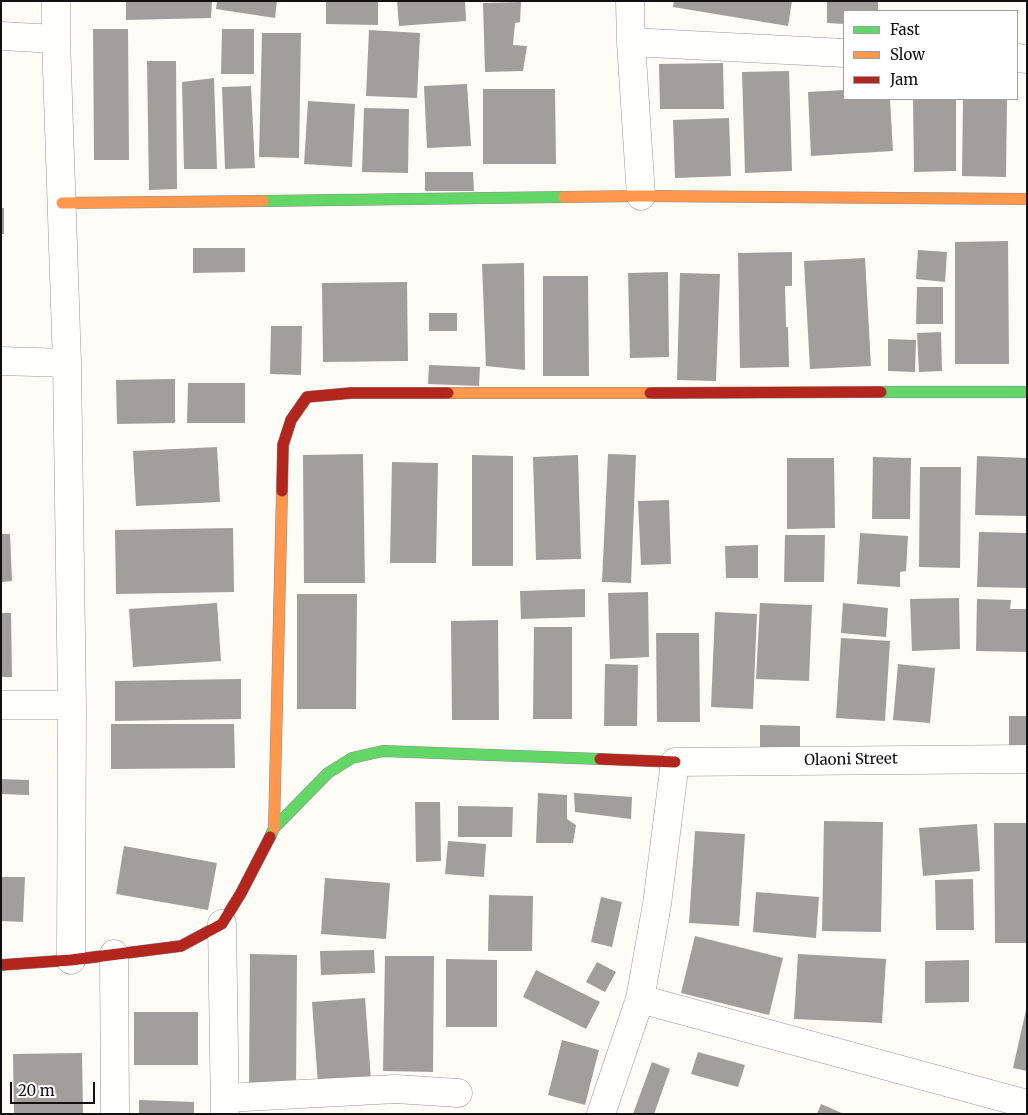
<!DOCTYPE html>
<style>
body{margin:0}
#map{position:relative;width:1028px;height:1115px;overflow:hidden;background:#fdfcf7;font-family:Merriweather,serif}
canvas{display:block}
.frame{position:absolute;inset:0;border:2px solid #111;pointer-events:none}
.legend{position:absolute;left:843px;top:10px;width:175px;height:90px;box-sizing:border-box;background:#fff;border:1px solid #a0a0a0;margin:0;padding:6px 9px;list-style:none;font-size:15px;color:#111}
.legend li{display:flex;align-items:center;gap:10px;height:25px}
.legend b{width:25px;border:1px solid #a0a0a0}
.scale{position:absolute;left:10px;top:1082px;width:85px;height:22px;box-sizing:border-box;border:2px solid #111;border-top:0;padding-left:6px;font-size:15px;line-height:18px;white-space:nowrap;color:#111;-webkit-text-stroke:4px #fff;paint-order:stroke}
</style>
<div id="map">
<canvas width="1028" height="1115"></canvas>
<div class="frame"></div>
<ul class="legend">
<li><b style="height:6px;background:#63d668"></b>Fast</li>
<li><b style="height:6px;background:#ff974d"></b>Slow</li>
<li><b style="height:6px;background:#b3261e"></b>Jam</li>
</ul>
<div class="scale">20 m</div>
</div>
<script>
const ctx = document.querySelector('canvas').getContext('2d');
ctx.lineJoin = 'round';
function paint(path, color) { ctx.fillStyle = color; ctx.fill(path, 'evenodd'); }
const toPath = rows => new Path2D(rows.map(r => 'M' + r).join(''));
function trace(path, color, width, dash) { ctx.strokeStyle = color; ctx.lineWidth = width; ctx.lineCap = dash ? 'butt' : 'round'; ctx.setLineDash(dash || []); ctx.stroke(path); }
function write(font, color, halo, rows, align = 'center') {
  ctx.font = font + ' Merriweather,serif'; ctx.lineWidth = 5; ctx.setLineDash([]); ctx.textBaseline = 'middle'; ctx.strokeStyle = halo; ctx.fillStyle = color; for (const [text, x, y, turn = 0] of rows) {
    ctx.save(); ctx.translate(x, y); ctx.rotate((+turn || 0) * Math.PI / 180); ctx.textAlign = isNaN(turn) ? turn : align; if (halo) ctx.strokeText(text, 0, 0); ctx.fillText(text, 0, 0); ctx.restore();
  }
}
const building = toPath([
 [126,1,212,1,211,18,126,20],
 [217,1,277,1,275,18,216,9],
 [326,1,378,1,378,25,326,24],
 [397,1,465,1,466,21,399,26],
 [674,1,792,1,788,26,673,7],
 [827,1,878,1,878,11,844,11,844,24,827,23],
 [521,2,520,22,515,23,513,45,527,46,523,71,485,72,483,3],
 [93,29,128,29,129,160,94,160],
 [222,29,254,29,254,74,221,74],
 [369,30,420,33,417,98,366,96],
 [262,33,301,33,299,158,259,157],
 [147,61,176,61,177,189,149,190],
 [723,63,724,109,660,109,659,64],
 [789,71,792,171,745,173,742,72],
 [214,78,217,169,184,169,182,82],
 [467,84,471,146,427,148,424,86],
 [251,86,255,168,225,169,222,87],
 [483,89,555,89,556,164,483,164],
 [844,90,844,99,890,99,893,151,811,156,808,92],
 [913,99,956,99,956,171,914,172],
 [963,99,1007,99,1006,177,962,176],
 [308,101,355,104,352,167,304,164],
 [364,108,409,109,408,173,362,172],
 [729,118,731,176,675,178,673,120],
 [425,172,473,172,474,191,425,191],
 [1,208,4,208,4,234,1,234],
 [1008,241,1009,364,955,364,955,242],
 [193,248,245,248,245,272,193,273],
 [918,250,947,252,945,282,916,279],
 [792,252,792,286,785,286,786,327,788,327,789,367,740,368,738,253],
 [865,258,871,366,810,369,804,261],
 [524,263,525,370,486,366,482,264],
 [668,272,669,357,630,358,628,273],
 [680,273,720,274,716,381,677,380],
 [543,276,588,276,589,376,543,376],
 [407,282,408,361,323,362,322,283],
 [917,287,943,287,943,324,916,324],
 [429,313,457,313,457,331,429,331],
 [271,326,302,326,301,375,270,374],
 [941,332,942,371,919,372,917,333],
 [888,339,916,340,915,372,888,371],
 [429,365,480,367,479,386,428,384],
 [175,379,175,423,117,424,116,380],
 [188,383,245,383,245,423,187,423],
 [217,447,220,502,136,506,133,451],
 [363,454,365,583,304,583,303,455],
 [608,454,636,455,631,583,602,582],
 [472,455,513,456,513,566,472,566],
 [578,455,581,559,536,560,533,457],
 [977,456,1027,458,1027,516,975,515],
 [873,457,911,458,910,519,872,519],
 [787,458,834,458,835,528,787,529],
 [392,462,438,463,436,563,390,563],
 [920,467,961,467,960,568,919,567],
 [669,500,671,564,641,565,638,501],
 [233,528,234,592,116,594,115,530],
 [979,532,1027,533,1027,588,977,587],
 [860,533,908,536,906,571,900,572,900,587,857,584],
 [1,534,10,534,12,581,1,582],
 [785,535,825,535,824,582,784,582],
 [758,545,758,578,726,578,725,546],
 [585,589,585,617,521,619,520,591],
 [648,592,649,657,610,659,608,593],
 [297,594,357,594,356,709,297,709],
 [959,598,960,649,912,651,910,599],
 [977,599,1011,600,1010,609,1027,609,1027,652,976,651],
 [217,603,221,661,133,667,129,609],
 [760,603,812,605,809,681,756,679],
 [843,603,888,608,886,637,841,633],
 [715,612,757,614,753,709,711,707],
 [1,613,11,613,12,677,1,677],
 [498,620,499,720,452,720,451,621],
 [534,627,572,627,572,719,533,719],
 [656,633,699,633,700,722,657,722],
 [841,638,890,641,885,721,836,718],
 [605,664,638,665,637,726,604,726],
 [898,664,935,668,930,723,893,720],
 [241,679,241,719,115,721,115,681],
 [1009,716,1027,716,1027,752,1009,751],
 [111,724,234,724,235,768,111,769],
 [760,725,800,726,800,749,760,749],
 [1,779,29,780,29,795,1,794],
 [538,793,567,795,567,819,576,825,573,843,536,843],
 [574,793,632,797,631,819,575,812],
 [415,802,440,802,441,861,416,862],
 [458,806,513,807,512,837,458,837],
 [824,821,883,822,881,932,822,931],
 [994,823,1027,823,1027,943,995,943],
 [977,824,980,871,923,876,919,828],
 [695,831,745,834,739,926,689,923],
 [448,841,486,844,484,877,445,874],
 [124,846,217,863,208,910,116,894],
 [1,877,25,877,23,922,1,921],
 [325,878,390,883,386,939,321,934],
 [973,879,974,930,936,930,935,880],
 [756,892,819,897,816,938,753,932],
 [489,895,533,896,532,951,488,951],
 [601,897,622,902,612,947,591,942],
 [695,936,783,958,769,1015,681,993],
 [374,950,375,973,321,975,320,951],
 [250,954,297,955,296,1088,249,1088],
 [798,954,886,959,882,1023,794,1019],
 [385,956,434,956,433,1072,383,1071],
 [446,959,497,960,497,1027,446,1027],
 [969,960,969,1002,925,1003,925,961],
 [597,962,616,972,605,992,586,982],
 [536,970,600,1002,586,1029,523,997],
 [365,998,371,1080,318,1084,312,1002],
 [1026,1010,1027,1010,1027,1071,1013,1068],
 [134,1012,198,1012,198,1065,134,1065],
 [562,1040,599,1050,585,1105,548,1095],
 [698,1052,745,1065,738,1087,691,1074],
 [82,1053,83,1114,14,1114,13,1054],
 [652,1062,670,1069,654,1114,633,1114],
 [139,1100,194,1102,194,1114,139,1114],
 [821,1104,844,1114,817,1114]
]);
const street = toPath([
 [56,1,56,39,67,363,72,705,71,960],
 [630,1,631,42,641,196],
 [1,36,56,39],
 [631,42,844,53],
 [1017,58,1027,59],
 [1,361,67,363],
 [1,705,72,705],
 [222,924,225,1114],
 [114,954,115,1114],
 [640,999,1027,1104],
 [225,1098,396,1089,458,1093],
 [601,1114,640,999,657,904,675,762,1027,759]
]);
const fast = toPath([
 [263,201,564,197],
 [881,392,1027,392],
 [270,837,274,828,328,773,352,758,383,751,600,759]
]);
const slow = toPath([
 [564,197,641,196,1027,199],
 [62,203,263,201],
 [448,393,650,393],
 [274,828,282,491]
]);
const jam = toPath([
 [650,393,881,392],
 [282,491,283,445,291,420,307,397,351,393,448,393],
 [600,759,675,762],
 [1,965,71,960,181,946,222,924,241,893,270,837]
]);
const streetNames = [
 ["Olaoni Street",851,760,-1]
];
paint(building, '#a19f9c');
trace(street, '#979795', 29);
trace(fast, '#8e8d8b', 12);
trace(slow, '#8e8d8b', 12);
trace(jam, '#8e8d8b', 12);
trace(street, '#fffffe', 28);
trace(fast, '#63d668', 11);
trace(slow, '#ff974d', 11);
trace(jam, '#b3261e', 11);
write('15px', '#111', '#fff', streetNames);
</script>
